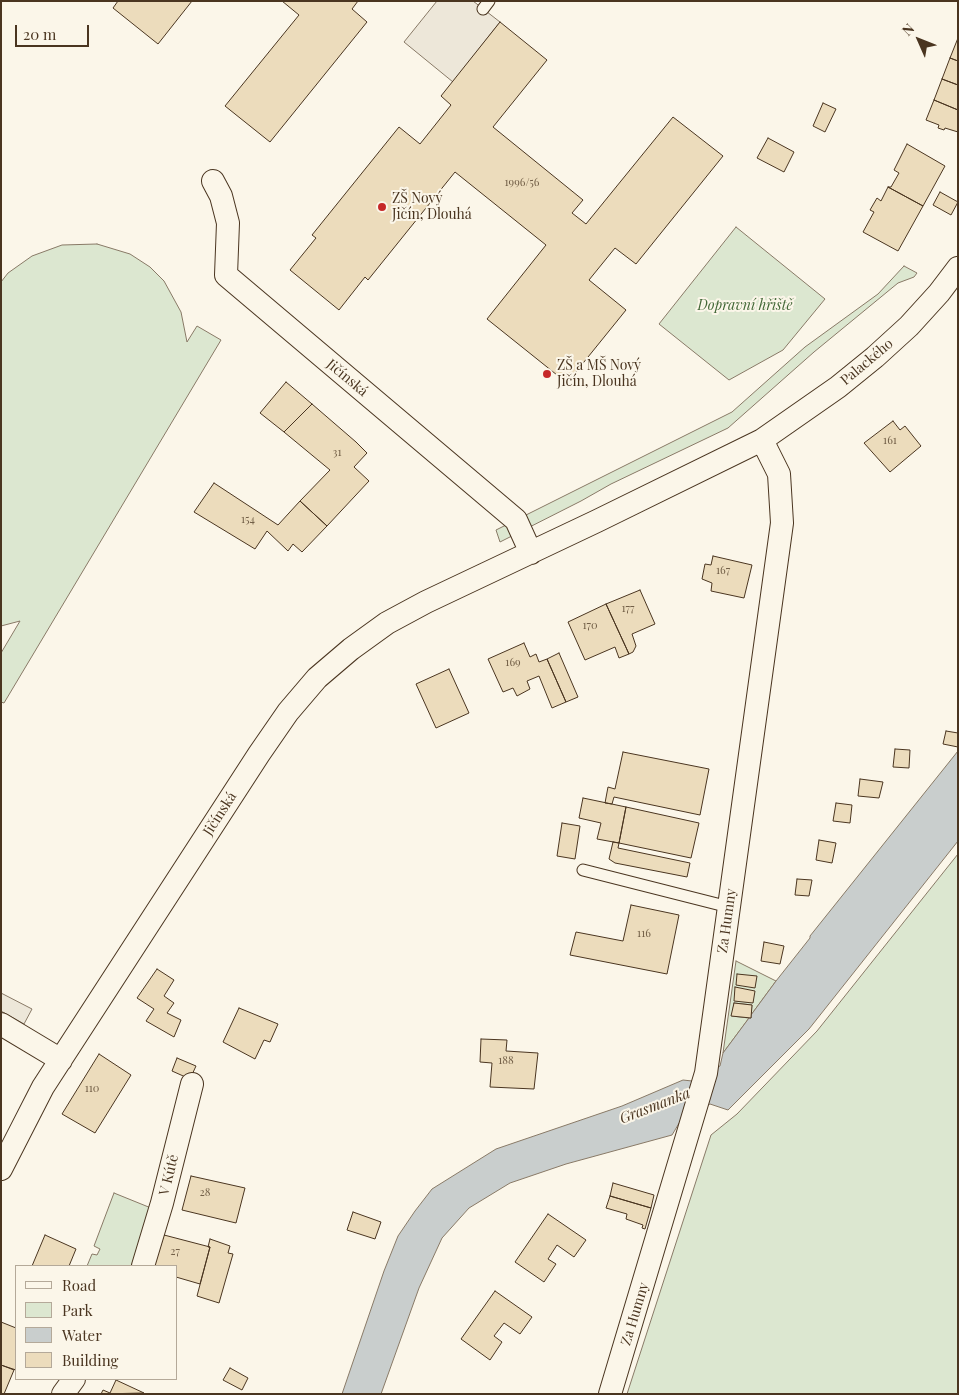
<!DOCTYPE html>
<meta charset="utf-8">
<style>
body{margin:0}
#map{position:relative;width:959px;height:1395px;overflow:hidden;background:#fbf6e9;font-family:"Playfair Display",serif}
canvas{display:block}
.frame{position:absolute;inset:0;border:2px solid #4a3520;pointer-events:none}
.legend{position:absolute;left:15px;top:1265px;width:162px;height:115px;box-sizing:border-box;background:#fbf6e9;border:1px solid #b4a999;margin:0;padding:6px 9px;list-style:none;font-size:15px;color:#4a3520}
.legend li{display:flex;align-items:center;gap:10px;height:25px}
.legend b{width:25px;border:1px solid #b4a999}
.north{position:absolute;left:894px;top:15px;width:50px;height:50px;-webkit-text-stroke:4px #fbf6e9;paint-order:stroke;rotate:314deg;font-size:14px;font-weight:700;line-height:20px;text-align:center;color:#4a3520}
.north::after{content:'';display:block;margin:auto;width:18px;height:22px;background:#4a3520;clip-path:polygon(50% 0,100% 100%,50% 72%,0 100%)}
.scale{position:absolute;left:15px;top:25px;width:74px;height:22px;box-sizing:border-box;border:2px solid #4a3520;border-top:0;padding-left:6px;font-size:15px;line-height:18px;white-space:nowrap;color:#4a3520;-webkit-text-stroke:4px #fbf6e9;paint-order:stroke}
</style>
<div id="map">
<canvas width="959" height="1395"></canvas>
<div class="frame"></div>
<ul class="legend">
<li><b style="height:6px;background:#fbf6e9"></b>Road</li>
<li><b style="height:14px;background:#dce7d0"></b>Park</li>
<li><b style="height:14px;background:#c9cecd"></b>Water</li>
<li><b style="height:14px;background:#ecdcbc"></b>Building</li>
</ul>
<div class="north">N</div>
<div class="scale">20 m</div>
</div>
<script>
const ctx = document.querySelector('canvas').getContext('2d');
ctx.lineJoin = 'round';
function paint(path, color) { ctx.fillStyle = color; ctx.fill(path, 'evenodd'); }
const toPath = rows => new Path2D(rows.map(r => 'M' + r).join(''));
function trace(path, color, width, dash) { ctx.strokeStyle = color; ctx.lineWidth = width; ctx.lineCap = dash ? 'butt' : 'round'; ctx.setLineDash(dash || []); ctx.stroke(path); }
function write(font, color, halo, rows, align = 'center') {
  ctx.font = font + ' "Playfair Display",serif'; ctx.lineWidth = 4; ctx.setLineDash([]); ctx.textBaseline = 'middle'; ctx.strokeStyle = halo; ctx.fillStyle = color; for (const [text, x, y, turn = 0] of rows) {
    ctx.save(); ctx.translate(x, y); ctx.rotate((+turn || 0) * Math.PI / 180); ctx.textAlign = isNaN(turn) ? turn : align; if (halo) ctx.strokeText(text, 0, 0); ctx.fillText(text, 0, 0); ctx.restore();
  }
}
const green = toPath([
 [736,227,825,299,783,350,729,380,659,324,736,227],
 [97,244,130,254,150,267,164,281,181,312,187,342,197,326,221,340,4,703,1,702,1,653,20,621,1,626,1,282,8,273,32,256,62,245,97,244],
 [904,266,917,273,914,277,898,283,814,352,728,428,611,484,581,501,500,542,496,530,732,412,805,347,878,294,904,266],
 [958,854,958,1394,627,1394,711,1135,737,1114,817,1031,958,854],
 [736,961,776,981,751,1015,752,1005,734,1003,732,1016,749,1018,723,1053,736,961],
 [114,1193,151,1208,133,1262,131,1266,87,1266,92,1254,97,1255,100,1249,94,1246,114,1193]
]);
const parking = toPath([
 [437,1,473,1,500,22,453,82,404,42,437,1],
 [1,993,32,1009,24,1024,1,1011,1,993]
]);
const water = toPath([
 [958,751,958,841,809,1029,728,1110,710,1104,681,1120,672,1135,566,1164,510,1183,469,1208,442,1238,419,1288,381,1394,342,1394,384,1271,398,1236,415,1211,432,1189,496,1149,622,1106,683,1080,692,1081,720,1066,723,1053,749,1018,751,1018,751,1015,776,981,810,938,810,936,958,751]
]);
const building = toPath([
 [118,1,192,1,158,44,113,8,118,1],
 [282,1,358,1,352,9,367,22,270,142,225,106,299,15,282,1],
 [500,22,547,60,493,127,583,200,572,213,586,224,673,117,723,156,636,264,615,248,589,280,626,310,567,383,487,319,546,245,455,172,368,280,365,277,339,310,290,270,316,238,312,235,399,127,420,144,451,105,441,96,500,22],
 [958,38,958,61,950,58,958,38],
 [950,58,958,61,958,85,942,79,950,58],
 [942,79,958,85,958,110,934,100,942,79],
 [934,100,958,110,958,132,945,128,944,130,938,128,939,125,926,120,934,100],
 [823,103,836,109,825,132,813,126,823,103],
 [768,138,794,152,784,172,757,158,768,138],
 [907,144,945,166,923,206,888,187,891,187,899,173,894,170,907,144],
 [888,187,923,206,898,251,863,232,874,212,870,210,877,198,881,201,888,187],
 [940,192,958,202,951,215,933,205,940,192],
 [286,382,312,404,284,432,260,413,286,382],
 [312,404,356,442,367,453,354,467,369,481,327,526,300,501,330,470,284,432,312,404],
 [893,421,900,430,905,426,921,446,890,472,864,443,893,421],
 [214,483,278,525,300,501,327,526,302,552,293,544,288,551,267,531,255,549,194,512,214,483],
 [713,556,752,565,744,598,711,591,712,583,702,579,705,564,711,565,713,556],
 [640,590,655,624,632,634,636,646,633,652,629,654,606,604,640,590],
 [606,604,629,654,619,658,615,647,585,660,568,622,606,604],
 [524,643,530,657,536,654,539,662,547,659,566,702,552,708,539,676,527,681,530,689,517,696,513,688,503,692,488,659,524,643],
 [559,653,578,697,566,702,547,659,559,653],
 [449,669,469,713,436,728,416,684,449,669],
 [946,731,958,733,958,747,943,744,946,731],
 [895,749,910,750,909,768,893,767,895,749],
 [623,752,709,769,700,815,614,797,612,804,605,803,608,787,615,789,623,752],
 [860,779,883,782,879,798,858,796,860,779],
 [583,798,626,807,619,843,597,839,601,823,579,818,583,798],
 [836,803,852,805,850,823,833,821,836,803],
 [626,807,699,823,691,858,619,843,626,807],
 [562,823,580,826,575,859,557,856,562,823],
 [819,840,836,843,832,863,816,860,819,840],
 [613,842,619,843,618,848,690,863,687,877,615,863,609,859,613,842],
 [797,879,812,880,809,896,795,895,797,879],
 [631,905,679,915,667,974,570,955,576,932,623,941,631,905],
 [764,942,784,946,780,964,761,961,764,942],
 [157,969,174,980,164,996,174,1003,167,1013,181,1020,174,1037,146,1021,154,1009,137,998,157,969],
 [737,974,757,976,755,988,736,985,737,974],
 [735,987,755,991,753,1003,734,1001,735,987],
 [734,1003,752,1005,751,1018,731,1016,734,1003],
 [239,1008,278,1024,270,1042,264,1040,255,1059,223,1042,239,1008],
 [481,1039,507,1040,506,1051,538,1053,534,1089,490,1087,492,1063,480,1062,481,1039],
 [99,1054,131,1075,95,1133,62,1114,99,1054],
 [177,1058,196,1066,190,1079,172,1071,177,1058],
 [191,1176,245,1188,236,1223,182,1210,191,1176],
 [613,1183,654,1195,651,1208,610,1196,613,1183],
 [610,1196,651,1208,645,1229,642,1228,643,1225,626,1219,627,1214,606,1208,610,1196],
 [353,1212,381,1222,375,1239,347,1230,353,1212],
 [548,1214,586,1240,574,1257,557,1245,548,1259,556,1264,544,1282,515,1262,548,1214],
 [45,1235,76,1249,69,1266,32,1266,45,1235],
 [164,1235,210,1247,200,1284,176,1277,176,1266,154,1266,164,1235],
 [210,1239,230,1246,228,1253,233,1254,219,1303,197,1296,210,1247,208,1247,210,1239],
 [495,1291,532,1317,520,1334,504,1323,494,1336,502,1342,490,1360,461,1339,495,1291],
 [1,1322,16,1328,16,1370,1,1365,1,1322],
 [1,1365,14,1370,4,1394,1,1394,1,1365],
 [230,1368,248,1378,242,1390,223,1380,230,1368],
 [116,1380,144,1393,101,1394,103,1390,110,1393,116,1380]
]);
const lane = toPath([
 [483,9,489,1],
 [583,870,729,907]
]);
const street = toPath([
 [213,181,221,196,228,223,226,275,516,520,531,553],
 [1,1024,61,1060],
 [1,1169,43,1087,259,754,288,712,317,678,351,649,387,623,426,602,597,521,762,440,838,387,875,357,909,326,939,293,958,268],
 [143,1266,162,1203,192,1084],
 [63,1394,74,1379],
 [610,1394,706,1073,782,523,779,474,762,440]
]);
const markers = [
 [382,207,5,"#c62828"],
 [547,374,5,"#c62828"]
];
const numberNames = [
 ["1996/56",522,183],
 ["161",890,441],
 ["31",337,453],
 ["154",248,520],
 ["167",723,571],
 ["177",628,609],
 ["170",590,626],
 ["169",513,663],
 ["116",644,934],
 ["188",506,1061],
 ["110",92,1089],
 ["28",205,1193],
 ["27",175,1252]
];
const poiNames = [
 ["ZŠ Nový",392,199],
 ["Jičín, Dlouhá",392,215],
 ["ZŠ a MŠ Nový",557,366],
 ["Jičín, Dlouhá",557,382]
];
const parkNames = [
 ["Dopravní hřiště",745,306]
];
const streetNames = [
 ["Palackého",867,362,-40],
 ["Jičínská",347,378,40],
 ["Jičínská",220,814,-57],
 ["Za Humny",727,921,-82],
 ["V Kútě",169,1175,-76],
 ["Za Humny",635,1314,-73]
];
const waterNames = [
 ["Grasmanka",655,1106,-21]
];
paint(green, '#dce7d0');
trace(green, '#887966', 1);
paint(parking, '#ede7d9');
trace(parking, '#887966', 1);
paint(water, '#c9cecd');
trace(water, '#887966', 1);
paint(building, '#ecdcbc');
trace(building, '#4a3520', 1);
trace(lane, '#4a3520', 13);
trace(street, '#4a3520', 24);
trace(lane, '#fbf6e9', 11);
trace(street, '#fbf6e9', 22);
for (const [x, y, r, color] of markers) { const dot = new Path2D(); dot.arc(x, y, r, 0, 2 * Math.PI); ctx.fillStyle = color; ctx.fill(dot); trace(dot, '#fbf6e9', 2); }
write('11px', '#725f47', null, numberNames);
write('14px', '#4a3520', '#fbf6e9', poiNames, 'left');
write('italic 14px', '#436837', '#fbf6e9', parkNames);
write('14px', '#4a3520', '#fbf6e9', streetNames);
write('italic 15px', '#4a3520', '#fbf6e9', waterNames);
</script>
